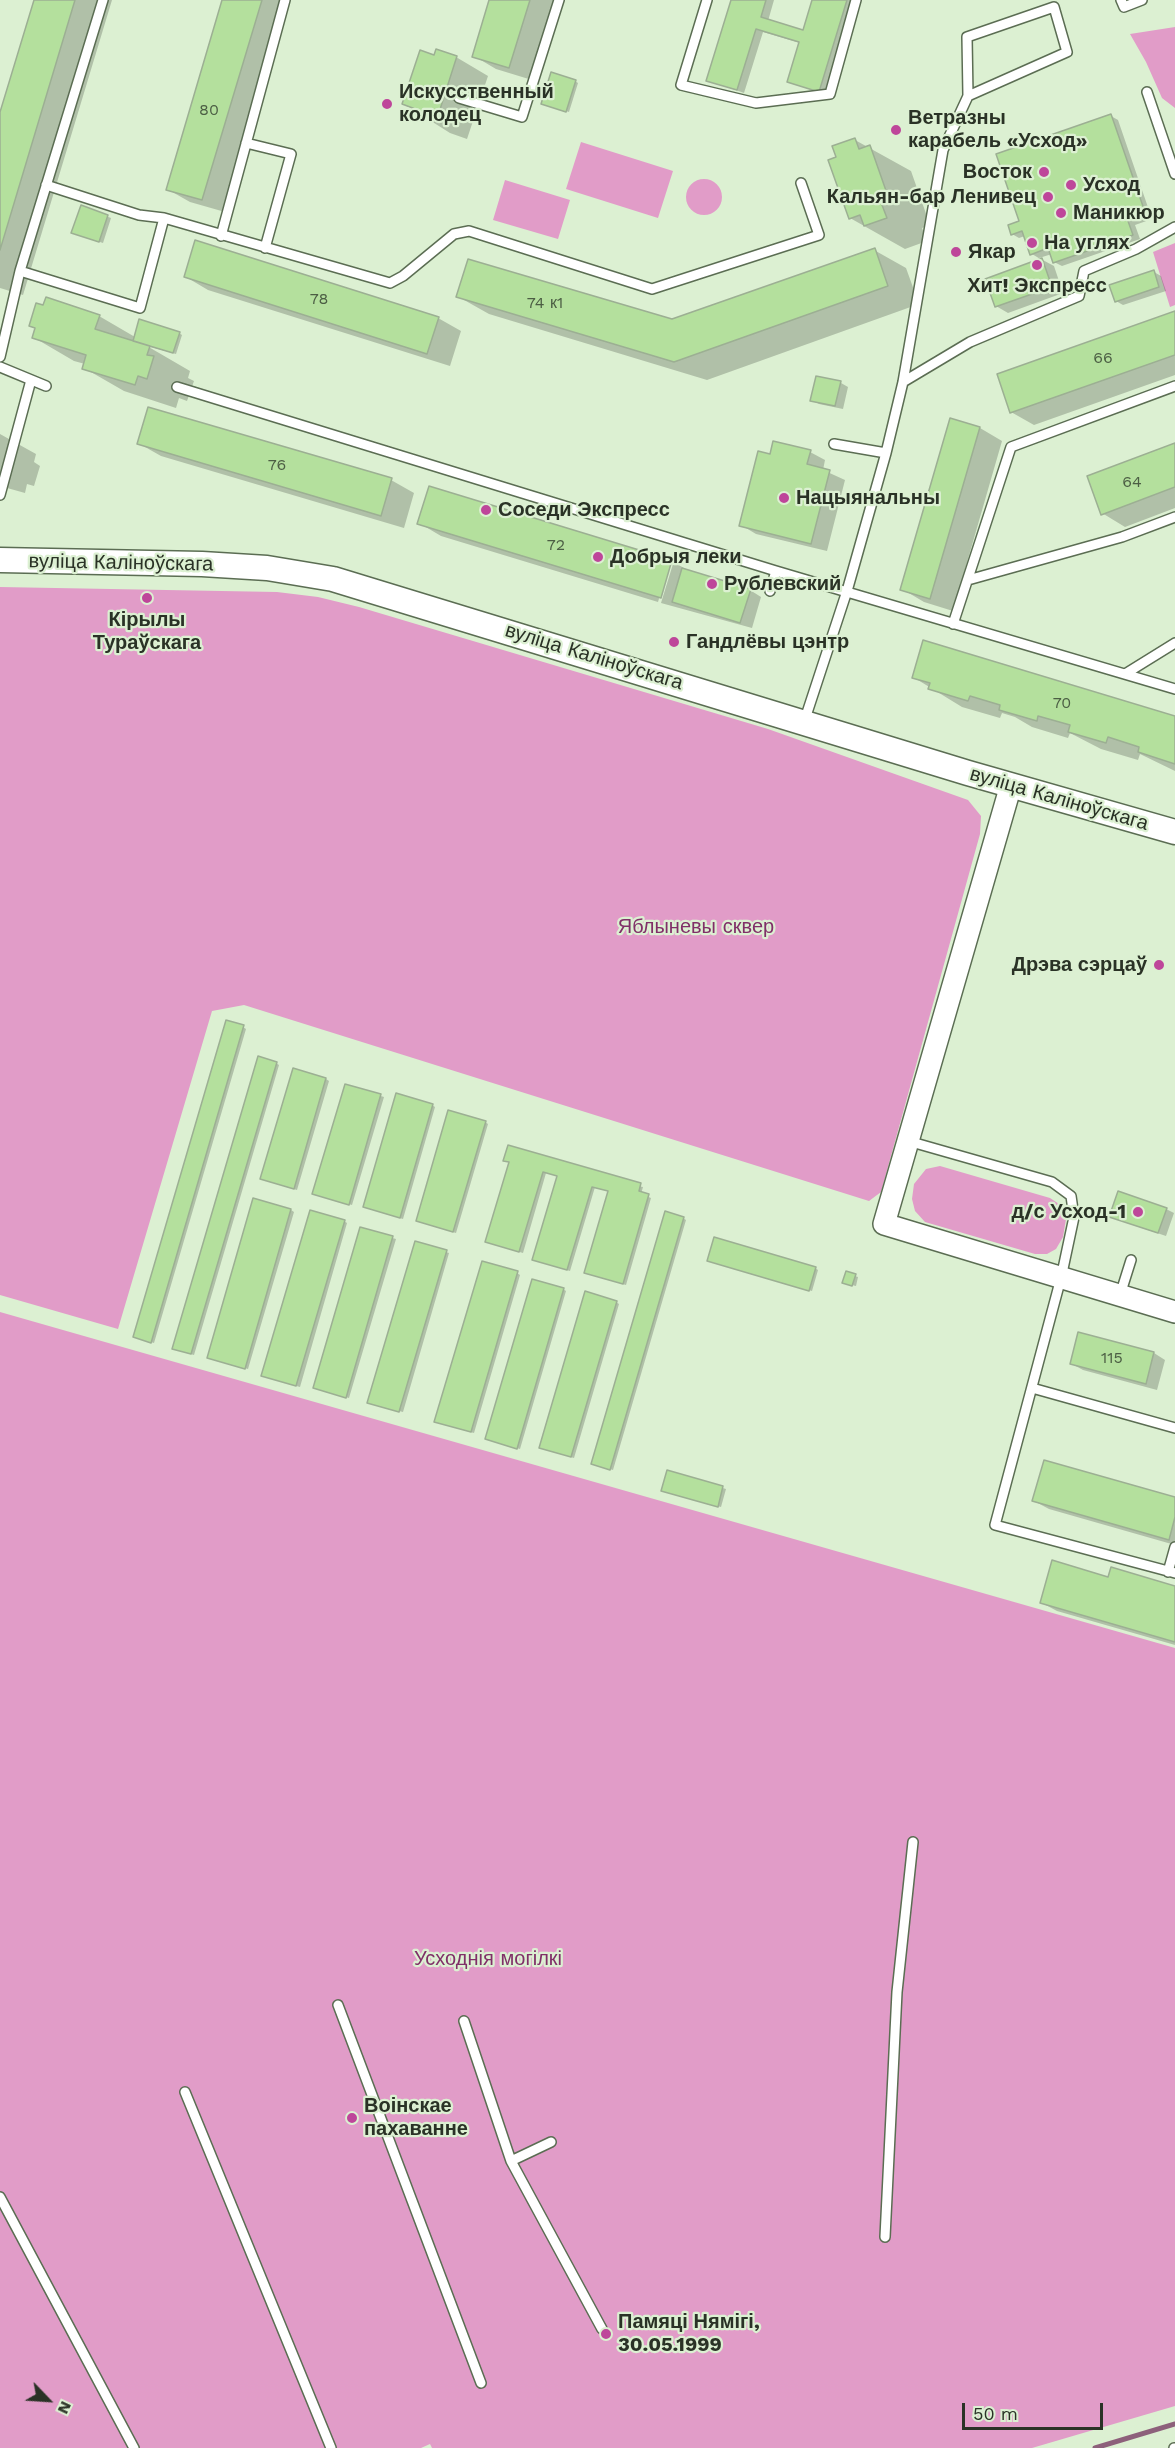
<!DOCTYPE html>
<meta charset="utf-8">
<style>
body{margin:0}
#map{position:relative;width:1175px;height:2448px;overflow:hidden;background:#dcf0d2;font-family:"Work Sans",sans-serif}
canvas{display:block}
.north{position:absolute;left:18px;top:2370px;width:60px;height:60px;-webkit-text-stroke:4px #dcf0d2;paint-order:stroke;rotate:115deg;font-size:16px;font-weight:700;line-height:24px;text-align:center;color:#2a3226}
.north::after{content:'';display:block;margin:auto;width:21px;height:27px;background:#2a3226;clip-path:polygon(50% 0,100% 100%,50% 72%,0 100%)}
.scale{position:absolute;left:962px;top:2403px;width:141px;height:27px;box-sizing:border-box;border:3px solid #2a3226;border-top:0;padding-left:8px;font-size:18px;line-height:21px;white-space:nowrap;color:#2a3226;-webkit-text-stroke:4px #dcf0d2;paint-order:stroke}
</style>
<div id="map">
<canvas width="1175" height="2448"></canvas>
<div class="north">N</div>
<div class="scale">50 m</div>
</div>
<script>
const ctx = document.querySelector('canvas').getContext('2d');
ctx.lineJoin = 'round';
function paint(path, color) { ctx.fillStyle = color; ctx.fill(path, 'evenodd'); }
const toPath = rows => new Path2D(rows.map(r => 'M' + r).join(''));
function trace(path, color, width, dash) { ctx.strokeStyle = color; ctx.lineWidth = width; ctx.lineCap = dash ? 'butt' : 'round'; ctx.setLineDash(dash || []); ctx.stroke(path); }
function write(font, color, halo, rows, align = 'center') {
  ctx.font = font + ' "Work Sans",sans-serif'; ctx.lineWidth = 4.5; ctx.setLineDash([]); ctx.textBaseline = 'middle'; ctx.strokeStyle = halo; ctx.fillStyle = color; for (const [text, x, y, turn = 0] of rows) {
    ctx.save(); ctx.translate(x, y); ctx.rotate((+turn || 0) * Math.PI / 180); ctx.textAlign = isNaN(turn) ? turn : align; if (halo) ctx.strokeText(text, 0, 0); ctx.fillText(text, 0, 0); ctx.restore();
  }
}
const green = toPath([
 [1175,27,1175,108,1162,98,1146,62,1130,34],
 [581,142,673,171,658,218,566,189],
 '686 197a18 18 0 1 1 36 0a18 18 0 1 1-36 0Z',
 [505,180,570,200,558,239,493,220],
 [1175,243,1175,305,1170,307,1153,252],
 [0,587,277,592,318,597,359,607,768,729,968,800,981,816,980,834,881,1192,869,1201,244,1005,212,1011,118,1329,0,1295],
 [940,1166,1050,1198,1062,1206,1066,1219,1063,1237,1056,1249,1047,1254,1035,1254,925,1222,915,1211,912,1199,914,1184,926,1169],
 [0,1312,1175,1648,1175,2406,1032,2448,432,2448,430,2444,421,2448,0,2448]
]);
const shadow = toPath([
 [35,0,112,0,23,295,0,288,0,116],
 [223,0,287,0,225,212,190,202,167,189],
 [491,0,556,0,532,80,496,69,474,56],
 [733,0,774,0,768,21,804,32,813,0,856,0,827,95,789,81,800,43,763,32,744,93,708,80],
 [435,57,456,57,488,76,467,139,450,133,404,104],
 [575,81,578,83,569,112,546,105],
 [1111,116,1118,120,1152,219,1135,225,1140,239,1062,266,1054,262,1052,254,1039,258,1054,266,1063,293,1008,313,996,306,1042,260,1032,254,1025,236,1019,238,1012,234],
 [855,140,911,171,930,225,922,228,927,241,905,249,850,218,838,158],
 [82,207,111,218,103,243,76,234],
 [874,250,906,268,919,304,707,380,489,314,457,296,672,321],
 [1154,272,1161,276,1166,291,1123,305,1116,301],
 [186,277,438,318,461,331,450,366,208,290],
 [1175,313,1175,375,1034,425,1011,412],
 [99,316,135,337,179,333,182,335,176,354,147,346,190,371,188,378,194,381,187,401,179,398,176,408,124,391,84,368,85,364,74,361,33,337],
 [817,378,841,383,848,387,843,409,819,404,812,400],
 [951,420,980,428,1002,441,953,611,924,602,902,589],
 [0,434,36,454,34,462,40,466,34,486,27,484,25,493,0,486],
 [138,443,391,480,414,493,404,528,161,456],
 [1175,445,1175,508,1125,527,1102,513],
 [810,452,825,460,823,470,845,480,827,551,756,534,741,525,771,456],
 [430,488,672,561,689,571,750,590,761,597,752,628,661,603,673,564,669,564,658,602,441,536,419,523],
 [913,677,1175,718,1175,771,1140,754,1138,760,1101,749,1070,733,1068,738,1032,727,1015,717,1002,713,1000,718,962,707],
 [243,1027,246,1029,154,1343,138,1338],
 [276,1063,279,1065,194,1355,177,1350],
 [326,1079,329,1081,297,1190,265,1180],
 [346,1085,384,1097,352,1205,317,1195],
 [432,1105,435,1107,403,1219,368,1208],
 [485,1122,488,1124,456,1233,417,1221],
 [510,1162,643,1187,641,1194,651,1198,626,1285,588,1274,609,1191,595,1187,570,1271,537,1261,558,1176,546,1173,523,1253,490,1243],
 [1166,1209,1174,1213,1166,1236,1118,1220],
 [291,1210,294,1212,248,1369,212,1359],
 [683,1218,686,1220,613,1470,596,1465],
 [344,1221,347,1223,300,1387,266,1377],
 [361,1229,396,1239,349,1398,317,1389],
 [446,1252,449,1253,403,1412,372,1404],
 [712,1262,815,1268,818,1270,812,1291],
 [517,1273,520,1275,474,1433,439,1423],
 [855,1276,858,1277,856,1286,847,1284],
 [563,1289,566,1291,520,1449,490,1440],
 [616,1302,619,1304,574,1458,544,1449],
 [1079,1334,1154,1353,1165,1360,1157,1390,1083,1370,1072,1364],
 [668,1472,726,1489,721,1507,666,1492],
 [1175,1498,1175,1545,1049,1509,1034,1501],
 [1109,1578,1175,1587,1175,1645,1057,1611,1042,1603]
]);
const stream = toPath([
 [1095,2448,1175,2424]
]);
const building = toPath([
 [34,0,75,0,0,250,0,112,34,0],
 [222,0,262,0,202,200,166,190,222,0],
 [489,0,530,0,509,68,472,57,489,0],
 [731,0,766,0,761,17,803,30,812,0,847,0,819,92,787,82,799,42,756,29,737,90,706,81,731,0],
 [436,49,457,56,436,122,416,116,418,110,402,104,420,50,434,55,436,49],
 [551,72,576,80,566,112,541,104,551,72],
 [1111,114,1146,215,1128,221,1133,235,1053,263,1048,248,1030,255,1022,231,1011,235,1008,225,1019,221,996,154,1111,114],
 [855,138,859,149,870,145,890,202,882,205,887,218,864,226,860,215,849,219,828,160,836,157,832,146,855,138],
 [81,205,108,215,99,242,71,233,81,205],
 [195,240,439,317,427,354,184,277,195,240],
 [875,248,888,286,674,362,456,297,468,259,672,319,875,248],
 [1042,258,1052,287,995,307,985,279,1042,258],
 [1154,270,1159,287,1115,302,1109,285,1154,270],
 [46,297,100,315,95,329,150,346,147,355,154,356,147,379,138,376,135,385,82,369,86,355,32,338,35,328,29,326,36,303,43,305,46,297],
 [1175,311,1175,355,1010,413,997,374,1175,311],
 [139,319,180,332,173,353,133,341,139,319],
 [816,376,841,381,835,406,810,401,816,376],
 [148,407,392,478,381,516,137,444,148,407],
 [950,418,980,427,930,599,900,590,950,418],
 [773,441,811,450,807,464,830,470,811,544,739,526,758,451,770,454,773,441],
 [1175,443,1175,487,1101,515,1087,476,1175,443],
 [429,486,672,560,661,598,417,524,429,486],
 [682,568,751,589,740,623,672,602,682,568],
 [923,640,1175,716,1175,764,1138,752,1139,747,1108,737,1106,743,1068,732,1070,725,1038,716,1037,721,999,710,1000,705,970,696,968,701,928,689,930,683,912,678,923,640],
 [226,1020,244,1025,151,1343,133,1337,226,1020],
 [258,1056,277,1062,191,1354,172,1349,258,1056],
 [293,1068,326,1078,294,1189,260,1179,293,1068],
 [345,1084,381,1094,349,1205,312,1194,345,1084],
 [396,1093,433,1104,400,1218,363,1207,396,1093],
 [448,1110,486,1121,453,1232,416,1221,448,1110],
 [508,1145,641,1183,639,1191,649,1194,623,1284,584,1273,608,1191,592,1187,567,1270,532,1260,557,1176,543,1172,519,1252,485,1242,509,1162,503,1161,508,1145],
 [1118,1191,1167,1208,1158,1233,1109,1217,1118,1191],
 [253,1198,291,1209,245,1369,207,1358,253,1198],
 [310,1210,345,1220,296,1386,261,1376,310,1210],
 [665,1211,684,1217,610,1470,591,1464,665,1211],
 [360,1227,393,1236,346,1398,313,1388,360,1227],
 [714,1237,816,1267,809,1291,707,1261,714,1237],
 [415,1241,447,1250,399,1412,367,1403,415,1241],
 [482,1261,518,1271,471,1432,434,1422,482,1261],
 [846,1271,856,1274,852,1286,842,1283,846,1271],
 [532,1279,564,1288,517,1449,485,1439,532,1279],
 [585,1291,617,1301,571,1457,539,1448,585,1291],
 [1078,1332,1154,1352,1146,1384,1070,1364,1078,1332],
 [1044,1460,1175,1497,1175,1517,1169,1540,1032,1501,1044,1460],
 [667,1470,723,1486,718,1507,661,1491,667,1470],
 [1052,1560,1108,1577,1111,1567,1175,1586,1175,1642,1040,1603,1052,1560]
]);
const service = toPath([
 [707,0,681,85,756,103,830,94,856,0],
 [1121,0,1124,7,1142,0],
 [1147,92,1175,174],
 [459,98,522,117,559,0],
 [246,143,291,154,265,248],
 [46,185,139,215,164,218,390,283,403,276,454,234,469,231,652,289,819,235,801,183],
 [221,236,285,0],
 [20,271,140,308,164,218],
 [0,357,20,271,103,0],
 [0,367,46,386],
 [903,382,970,342,1079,296,1084,271,1136,249,1175,227],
 [177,387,776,571,1175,689],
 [834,444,886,453],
 [0,495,31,380],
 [968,580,1122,537,1175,517],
 [770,591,776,571],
 [953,624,1011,447,1175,386],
 [1125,674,1175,643],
 [804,722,847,591,886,453,903,382,943,150,968,96,967,37,1054,7,1067,52,968,96],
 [908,1141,1052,1182,1071,1196,1074,1217,1061,1278,995,1525,1175,1573],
 [1120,1295,1131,1260],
 [1032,1388,1175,1428],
 [1168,1572,1175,1547],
 [338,2005,481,2383],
 [464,2021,511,2161,602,2329],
 [185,2092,331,2448],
 [511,2161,551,2142],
 [0,2197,134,2448],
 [885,2237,897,1992,913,1842],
 [1174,2448,1175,2448]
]);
const tertiary = toPath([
 [1011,785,884,1224,1175,1312]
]);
const secondary = toPath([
 [0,560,202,564,267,568,333,579,968,773,1175,832]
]);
const markers = [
 [387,104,6,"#be469a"],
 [896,130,6,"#be469a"],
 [1044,172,6,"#be469a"],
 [1071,185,6,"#be469a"],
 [1048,197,6,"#be469a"],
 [1061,213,6,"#be469a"],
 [1032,243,6,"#be469a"],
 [956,252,6,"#be469a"],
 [1037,265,6,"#be469a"],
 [784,498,6,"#be469a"],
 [486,510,6,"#be469a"],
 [598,557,6,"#be469a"],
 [712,584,6,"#be469a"],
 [147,598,6,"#be469a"],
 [674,642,6,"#be469a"],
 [1159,965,6,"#be469a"],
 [1138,1212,6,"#be469a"],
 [352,2118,6,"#be469a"],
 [606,2334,6,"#be469a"]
];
const numberNames = [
 ["80",209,110],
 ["78",319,299],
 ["74 к1",545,303],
 ["66",1103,358],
 ["76",277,465],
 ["64",1132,482],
 ["72",556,545],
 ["70",1062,703],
 ["115",1112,1358]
];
const poiNames = [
 ["Искусственный",399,92],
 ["колодец",399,115],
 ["Ветразны",908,118],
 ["карабель «Усход»",908,141],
 ["Восток",1032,172,"right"],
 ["Усход",1083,185],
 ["Кальян-бар Ленивец",1036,197,"right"],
 ["Маникюр",1073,213],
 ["На углях",1044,243],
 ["Якар",968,252],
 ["Хит! Экспресс",1037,286,"center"],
 ["Нацыянальны",796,498],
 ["Соседи Экспресс",498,510],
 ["Добрыя леки",610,557],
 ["Рублевский",724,584],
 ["Кірылы",147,620,"center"],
 ["Тураўскага",147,643,"center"],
 ["Гандлёвы цэнтр",686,642],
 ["Дрэва сэрцаў",1147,965,"right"],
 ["д/с Усход-1",1126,1212,"right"],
 ["Воінскае",364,2106],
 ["пахаванне",364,2129],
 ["Памяці Нямігі,",618,2322],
 ["30.05.1999",618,2345]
];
const streetNames = [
 ["вуліца Каліноўскага",121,563,1],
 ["вуліца Каліноўскага",594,657,17],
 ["вуліца Каліноўскага",1059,799,16]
];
const parkNames = [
 ["Яблыневы сквер",696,927],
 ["Усходнія могілкі",488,1959]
];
paint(green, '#e19cc8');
paint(shadow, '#0003');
trace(stream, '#8d607b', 5);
paint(building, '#b4e09d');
trace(building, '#9caf93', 1.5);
trace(service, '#5b6d53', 12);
trace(tertiary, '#5b6d53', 24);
trace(secondary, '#5b6d53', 27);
trace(service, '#fff', 9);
trace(tertiary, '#fff', 21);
trace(secondary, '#fff', 24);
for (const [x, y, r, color] of markers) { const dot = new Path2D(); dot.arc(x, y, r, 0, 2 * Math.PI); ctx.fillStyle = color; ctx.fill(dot); trace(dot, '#dcf0d2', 2); }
write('16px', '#4c5e44', null, numberNames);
write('bold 20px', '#2a3226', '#dcf0d2', poiNames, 'left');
write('20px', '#2a3226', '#dcf0d2', streetNames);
write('20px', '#802f68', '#dcf0d2', parkNames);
</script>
